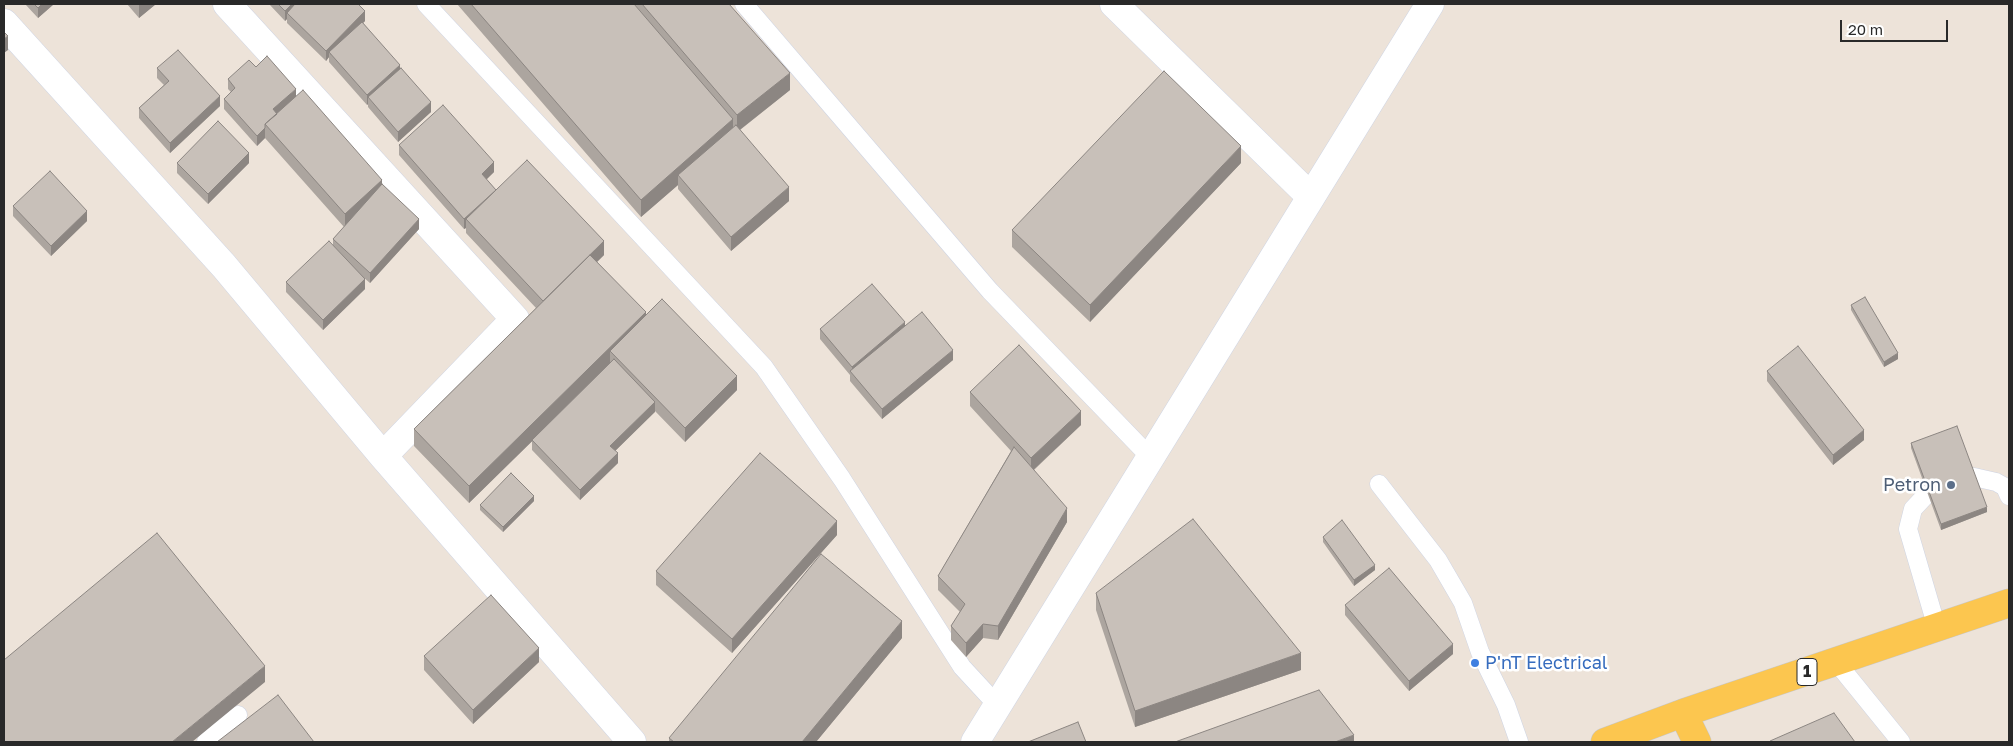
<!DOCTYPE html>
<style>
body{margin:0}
#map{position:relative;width:2013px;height:746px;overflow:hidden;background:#ede3d9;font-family:"Golos Text",sans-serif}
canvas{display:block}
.frame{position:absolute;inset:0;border:5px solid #292929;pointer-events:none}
.scale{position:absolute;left:1840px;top:20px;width:108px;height:22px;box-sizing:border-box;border:2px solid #292929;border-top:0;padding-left:6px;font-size:15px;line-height:18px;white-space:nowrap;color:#292929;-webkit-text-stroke:4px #fff;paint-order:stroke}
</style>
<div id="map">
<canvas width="2013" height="746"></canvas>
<div class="frame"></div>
<div class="scale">20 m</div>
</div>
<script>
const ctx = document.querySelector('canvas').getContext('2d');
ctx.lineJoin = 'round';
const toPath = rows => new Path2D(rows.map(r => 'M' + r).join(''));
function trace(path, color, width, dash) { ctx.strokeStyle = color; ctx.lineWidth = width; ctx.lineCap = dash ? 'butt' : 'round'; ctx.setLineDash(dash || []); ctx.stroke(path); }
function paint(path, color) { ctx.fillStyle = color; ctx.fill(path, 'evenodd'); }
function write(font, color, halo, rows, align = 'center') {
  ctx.font = font + ' "Golos Text",sans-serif'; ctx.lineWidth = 5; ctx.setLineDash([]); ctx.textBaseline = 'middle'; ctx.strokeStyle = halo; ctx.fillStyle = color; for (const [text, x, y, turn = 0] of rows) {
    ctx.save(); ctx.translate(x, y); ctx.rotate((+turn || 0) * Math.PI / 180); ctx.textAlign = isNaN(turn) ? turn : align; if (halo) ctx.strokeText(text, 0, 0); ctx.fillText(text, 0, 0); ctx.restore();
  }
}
const lane = toPath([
 [426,4,764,367,842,479,962,667,998,706],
 [744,4,990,291,1151,458],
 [1974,477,1996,482,2005,487,2009,496],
 [1379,484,1438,560,1463,603,1480,652,1506,705,1519,742],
 [1927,494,1913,509,1908,529,1937,628],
 [1837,663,1901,742],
 [206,742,238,715]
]);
const street = toPath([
 [227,4,515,319,383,456],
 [4,23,224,266,383,456,632,742]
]);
const secondary = toPath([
 [1114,4,1311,197],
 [975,742,1430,4]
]);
const primary = toPath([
 [1683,713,1697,742],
 [1605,742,1683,713,2009,603]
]);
const wall = toPath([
 [25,4,54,4,38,18],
 [127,4,156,4,139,18],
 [269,4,358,4,365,21,363,23,400,69,431,112,398,142,368,107,368,104,367,105,329,62,329,57,326,61,287,23,287,19,285,21],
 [457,4,729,4,790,90,740,130,789,201,731,251,678,189,678,185,641,217],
 [256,67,296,97,382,184,419,229,370,283,363,277,365,289,323,330,286,292,286,282,333,245,333,239,344,227,265,138,257,146,224,109,224,99,231,92,228,89,228,79],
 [157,68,220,106,170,153,139,118,139,108,164,85,157,78],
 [399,145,494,172,486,179,496,190,604,255,597,262,646,314,737,390,685,442,655,411,615,451,618,463,580,500,532,450,532,441,469,503,414,446,414,429,536,308,466,233,466,228,464,229,399,155],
 [177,163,249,163,208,204,177,173],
 [1241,163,1090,322,1012,247,1012,230],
 [13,206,87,221,51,256,13,216],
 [1851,305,1898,359,1884,367,1851,310],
 [905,326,953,360,882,419,850,381,850,375,820,339,820,329],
 [1767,371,1864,440,1833,465,1767,381],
 [970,392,1081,425,1034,470,1067,522,998,640,983,638,966,657,951,640,951,626,960,612,938,590,938,576,1011,451,970,406],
 [1911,443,1987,512,1941,530,1911,448],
 [534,501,503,532,480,510,480,505],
 [837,535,732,653,656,585,656,571],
 [1323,537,1375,570,1354,586,1323,542],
 [1096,593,1301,670,1135,727,1096,610],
 [1345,605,1453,654,1409,691,1345,615],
 [902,638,816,742,669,742,669,738],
 [424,656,539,662,473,724,424,670]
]);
const shadedWall = toPath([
 [42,4,54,4,38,18,38,8],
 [139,4,156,4,139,18],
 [292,4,303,4,287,13,287,19,285,21,285,11],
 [365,11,365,21,331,55,329,52,329,57,326,61,326,51],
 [8,36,8,50,4,53,4,39],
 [400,65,400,75,368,97,368,104,367,105,367,95],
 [790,73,790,90,737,132,737,115],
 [296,89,296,99,273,119,273,109],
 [220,96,220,106,170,153,170,143],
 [431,102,431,112,398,142,398,132],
 [733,119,733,136,678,175,678,185,641,217,641,200],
 [265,128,265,138,257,146,257,136],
 [1241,146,1241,163,1090,322,1090,305],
 [249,153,249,163,208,204,208,194],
 [494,162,494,172,482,184,482,174],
 [382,180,382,194,345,228,345,214],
 [789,187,789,201,731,251,731,237],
 [496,190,466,219,466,228,464,229,464,219],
 [87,211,87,221,51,256,51,246],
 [419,219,419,229,370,283,370,273],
 [604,241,604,255,543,315,543,301],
 [365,279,365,289,323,330,323,320],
 [646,312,646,328,610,351,610,365,469,503,469,486],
 [905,322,905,332,852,373,852,367],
 [953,350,953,360,882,419,882,409],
 [1898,353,1898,359,1884,367,1884,362],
 [737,376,737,390,685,442,685,428],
 [655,402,655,412,610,456,610,446],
 [1081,411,1081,425,1031,472,1031,458],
 [1864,430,1864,440,1833,465,1833,455],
 [618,453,618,463,580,500,580,490],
 [534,496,534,501,503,532,503,527],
 [1987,507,1987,512,1941,530,1941,524],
 [1067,508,1067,522,998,640,998,626],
 [837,521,837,535,732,653,732,639],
 [1375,565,1375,570,1354,586,1354,580],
 [902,621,902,638,816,742,802,742],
 [983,624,983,638,966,657,966,643],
 [1453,644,1453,654,1409,691,1409,681],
 [539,648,539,662,473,724,473,710],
 [1301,653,1301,670,1135,727,1135,711],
 [265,666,265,682,192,742,172,742],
 [1354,735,1354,742,1335,742]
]);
const building = toPath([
 [34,4,42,4,38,8,34,4],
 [278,4,292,4,285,11,278,4],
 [295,4,358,4,365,11,326,51,287,13,295,4],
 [471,4,634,4,733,119,641,200,471,4],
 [642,4,729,4,790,73,737,115,642,4],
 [362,22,400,65,367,95,329,52,362,22],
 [4,32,8,36,4,39,4,32],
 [178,50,220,96,170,143,139,108,169,81,157,68,178,50],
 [267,56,296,89,273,109,277,114,265,124,265,128,257,136,224,99,235,88,228,79,249,60,256,67,267,56],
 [401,68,431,102,398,132,368,97,401,68],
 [1164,71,1241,146,1090,305,1012,230,1164,71],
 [303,90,382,180,345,214,265,124,303,90],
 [443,105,494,162,482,174,496,190,464,219,399,145,443,105],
 [218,121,249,153,208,194,177,163,218,121],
 [736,125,789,187,731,237,678,175,736,125],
 [527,160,604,241,543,301,466,219,527,160],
 [50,171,87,211,51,246,13,206,50,171],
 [382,184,419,219,370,273,333,239,382,184],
 [329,241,365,279,323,320,286,282,329,241],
 [590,255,646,312,469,486,414,429,590,255],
 [872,284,905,322,852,367,820,329,872,284],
 [1865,297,1898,353,1884,362,1851,305,1865,297],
 [662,299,737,376,685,428,610,351,662,299],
 [922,312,953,350,882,409,850,371,922,312],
 [1019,345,1081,411,1031,458,970,392,1019,345],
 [1798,346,1864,430,1833,455,1767,371,1798,346],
 [614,359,655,402,610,446,618,453,580,490,532,440,614,359],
 [1957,426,1987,507,1941,524,1911,443,1957,426],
 [1014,447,1067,508,998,626,983,624,966,643,951,626,965,604,938,576,1014,447],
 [760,453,837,521,732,639,656,571,760,453],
 [511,473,534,496,503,527,480,505,511,473],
 [1193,519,1301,653,1135,711,1096,593,1193,519],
 [1342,520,1375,565,1354,580,1323,537,1342,520],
 [157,533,265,666,172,742,4,742,4,660,157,533],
 [821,554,902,621,802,742,674,742,669,738,821,554],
 [1389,568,1453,644,1409,681,1345,605,1389,568],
 [491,595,539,648,473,710,424,656,491,595],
 [1319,690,1354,735,1335,742,1175,742,1319,690],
 [278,695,314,742,217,742,278,695],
 [1834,713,1855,742,1770,742,1770,741,1834,713],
 [1078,722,1086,742,1028,742,1078,722]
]);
const markers = [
 [1951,485,5,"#5c6f8a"],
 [1475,663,5,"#3f7fe0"]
];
const shields = [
 [1807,672,20]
];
const shieldNames = [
 ["1",1807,672]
];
const serviceNames = [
 ["Petron",1941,485]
];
const shopNames = [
 ["P'nT Electrical",1485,663]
];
trace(lane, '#ced4e3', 19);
trace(street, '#ced4e3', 29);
trace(secondary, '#ced4e3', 29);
trace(primary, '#c7c7c7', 29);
trace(lane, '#fff', 18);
trace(street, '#fff', 28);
trace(secondary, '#fff', 28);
trace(primary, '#fcc64f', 28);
paint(wall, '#aca59f');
paint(shadedWall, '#8c8682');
paint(building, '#c8c0b9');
trace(building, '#8c8682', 1);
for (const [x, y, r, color] of markers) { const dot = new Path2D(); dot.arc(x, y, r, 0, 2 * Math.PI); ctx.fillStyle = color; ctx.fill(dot); trace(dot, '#fff', 2); }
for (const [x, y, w] of shields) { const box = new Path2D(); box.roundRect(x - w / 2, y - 13.5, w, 27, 4); ctx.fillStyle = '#fff'; ctx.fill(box); trace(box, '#292929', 1); }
write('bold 16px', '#292929', null, shieldNames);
write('18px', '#4e5e75', '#fff', serviceNames, 'right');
write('18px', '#366cbe', '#fff', shopNames, 'left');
</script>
